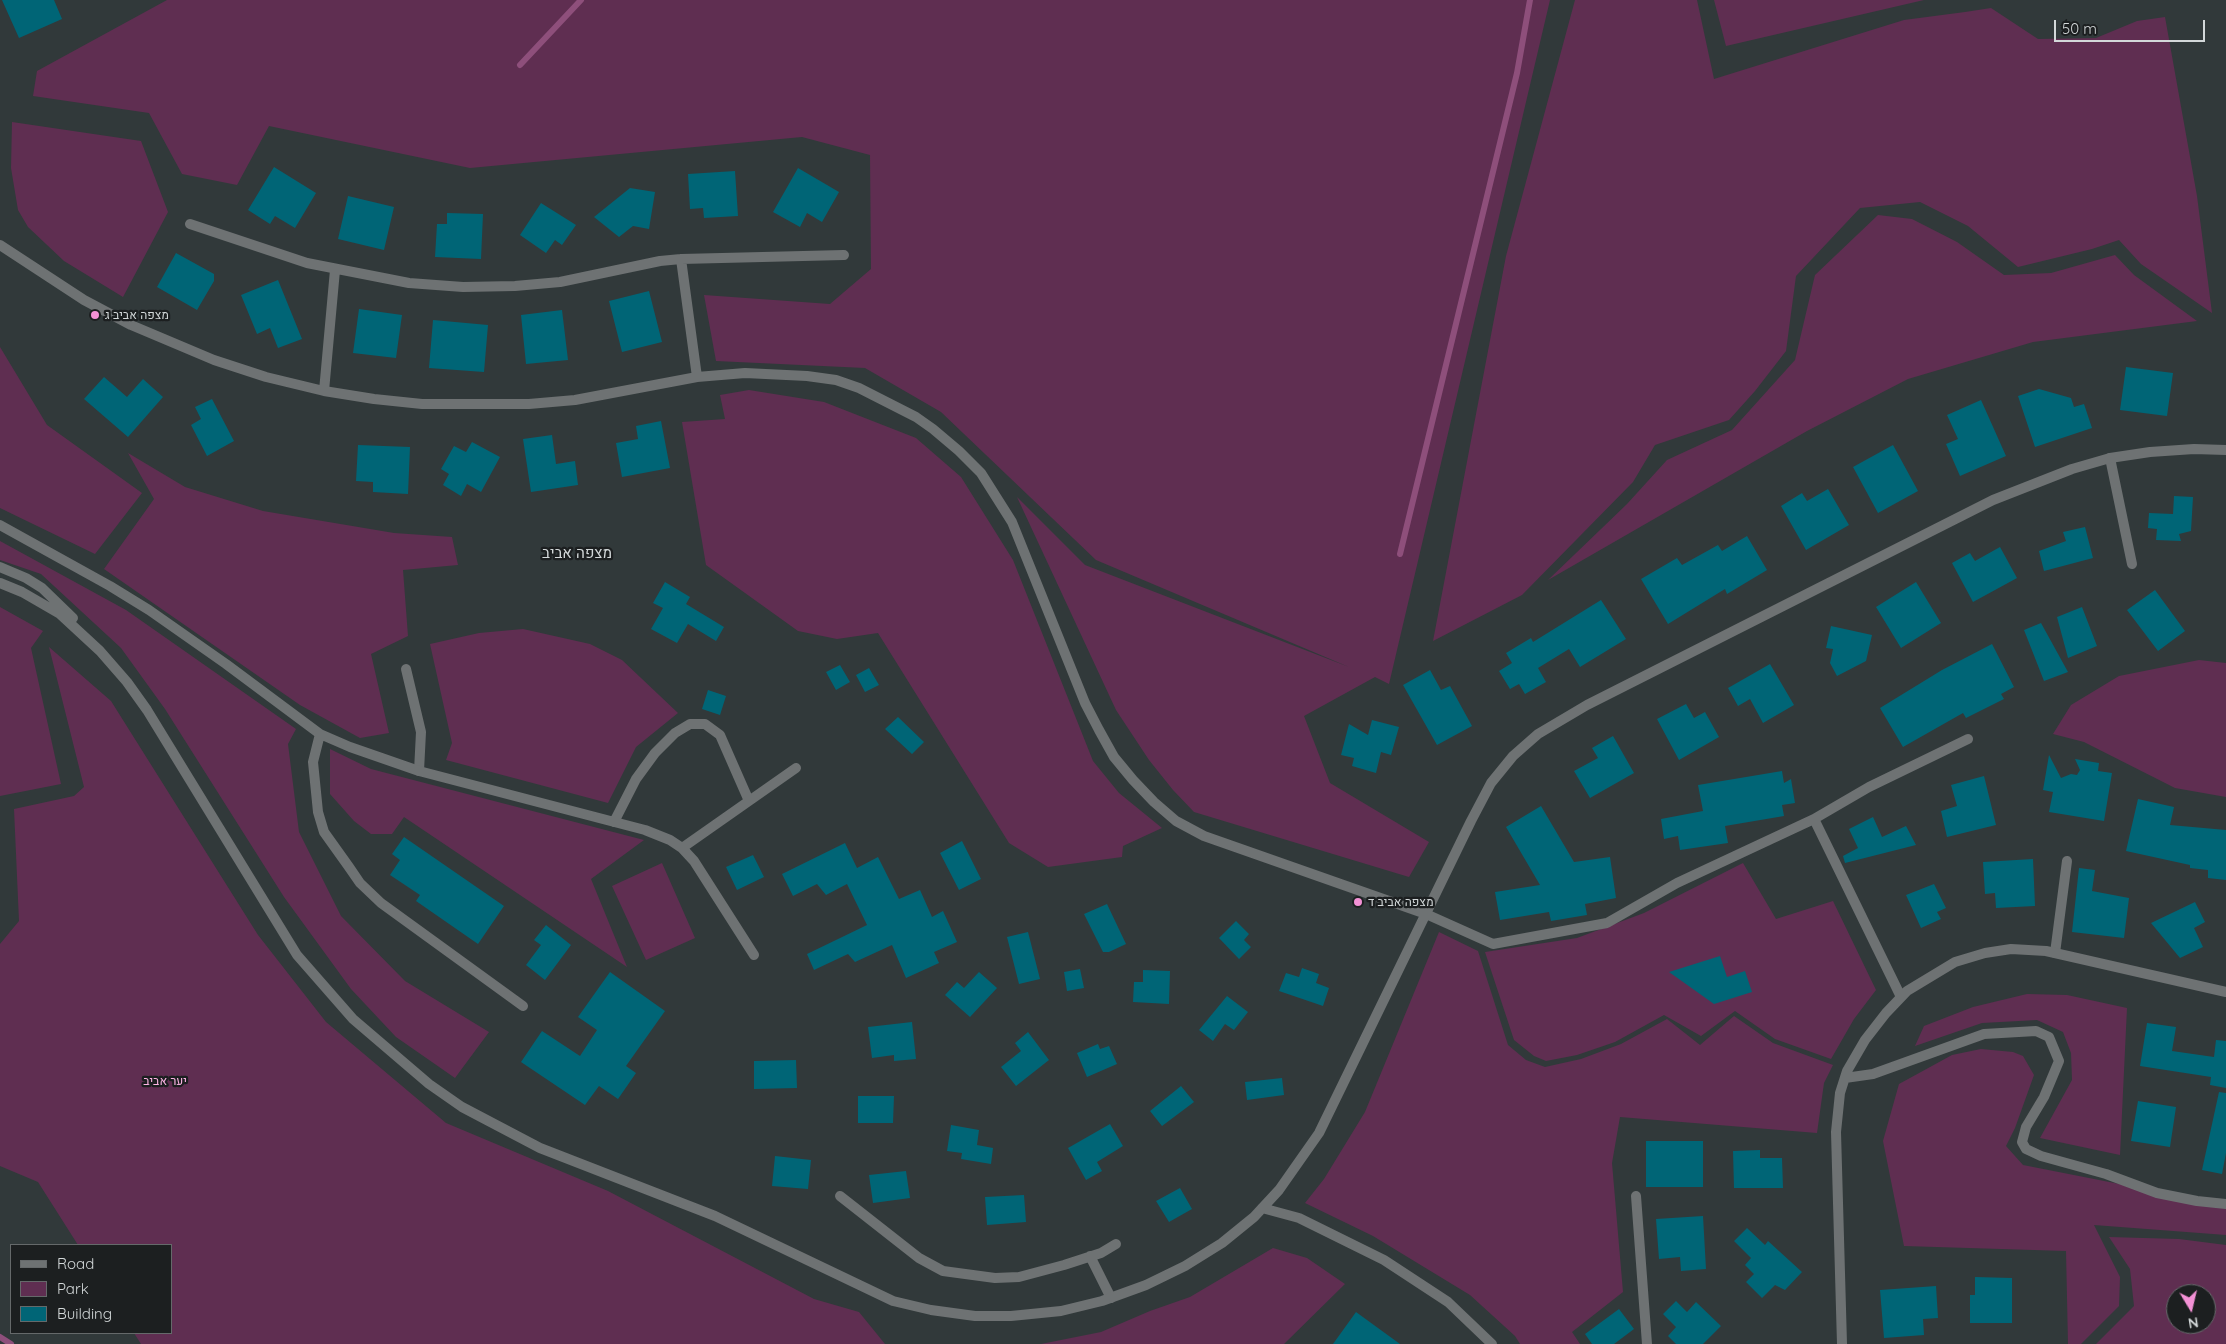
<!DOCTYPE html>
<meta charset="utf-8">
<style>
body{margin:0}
#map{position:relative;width:2226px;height:1344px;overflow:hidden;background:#31393a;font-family:Quicksand,sans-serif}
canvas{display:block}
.legend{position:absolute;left:10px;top:1244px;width:162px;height:90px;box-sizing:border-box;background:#1c1f20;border:1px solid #65696a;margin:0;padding:6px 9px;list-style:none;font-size:15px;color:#d3d8d9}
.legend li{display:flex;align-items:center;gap:10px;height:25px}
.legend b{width:25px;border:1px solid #65696a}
.north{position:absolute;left:2166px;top:1284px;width:50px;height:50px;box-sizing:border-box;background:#1c1f20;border:1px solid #65696a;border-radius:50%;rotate:171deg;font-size:14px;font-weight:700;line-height:20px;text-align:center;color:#d3d8d9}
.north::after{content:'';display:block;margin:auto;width:18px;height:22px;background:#f391d5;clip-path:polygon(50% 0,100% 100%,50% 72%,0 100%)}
.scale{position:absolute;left:2054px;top:20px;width:151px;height:22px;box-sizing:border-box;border:2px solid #d3d8d9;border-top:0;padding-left:6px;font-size:15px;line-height:18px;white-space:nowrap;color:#d3d8d9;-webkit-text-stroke:4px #1c1f20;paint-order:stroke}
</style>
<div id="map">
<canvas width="2226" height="1344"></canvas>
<ul class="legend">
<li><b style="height:6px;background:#6e7273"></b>Road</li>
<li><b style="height:14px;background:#5f2e51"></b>Park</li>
<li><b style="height:14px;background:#006576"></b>Building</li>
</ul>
<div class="north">N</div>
<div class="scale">50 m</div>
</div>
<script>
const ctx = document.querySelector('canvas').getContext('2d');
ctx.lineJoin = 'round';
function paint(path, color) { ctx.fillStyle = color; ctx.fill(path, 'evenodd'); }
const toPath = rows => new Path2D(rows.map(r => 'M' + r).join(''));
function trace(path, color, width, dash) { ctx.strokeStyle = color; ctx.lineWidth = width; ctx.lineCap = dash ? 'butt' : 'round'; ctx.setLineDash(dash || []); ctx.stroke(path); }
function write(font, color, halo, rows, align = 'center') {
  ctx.font = font + ' Quicksand,Heebo,sans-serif'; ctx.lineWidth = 4.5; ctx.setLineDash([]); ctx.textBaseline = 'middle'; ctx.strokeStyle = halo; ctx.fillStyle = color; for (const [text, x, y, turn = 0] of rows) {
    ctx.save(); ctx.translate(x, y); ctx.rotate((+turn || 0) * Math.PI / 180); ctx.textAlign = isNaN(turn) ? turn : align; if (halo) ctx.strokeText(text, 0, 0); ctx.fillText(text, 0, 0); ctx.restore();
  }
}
const green = toPath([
 [167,0,1550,0,1389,684,1375,677,1304,716,1330,783,1429,842,1409,877,1194,812,1173,790,1149,760,1116,710,1017,497,1085,565,1349,667,1096,560,941,412,865,368,716,361,704,295,830,304,871,269,870,155,802,137,470,168,269,126,237,185,182,174,149,113,33,96,37,71],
 [1575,0,1697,0,1714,79,1904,20,1965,12,1991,8,2038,39,2096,38,2137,21,2165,17,2197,196,2212,313,2141,264,2119,240,2092,249,2018,267,1968,226,1920,202,1860,208,1796,276,1786,351,1755,391,1729,420,1655,445,1633,482,1522,595,1433,641,1506,256],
 [1714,0,1924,0,1726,46],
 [12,122,141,141,168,212,123,297,64,261,28,227,18,210,11,168],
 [1878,215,1912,219,1957,242,2004,275,2051,273,2115,255,2134,275,2197,321,2033,342,1908,379,1807,431,1548,580,1627,504,1667,460,1732,430,1795,360,1815,275],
 [0,347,47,425,142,493,95,554,0,508],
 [749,390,824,402,916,438,961,477,1013,560,1093,761,1119,793,1162,828,1123,846,1122,857,1048,867,1009,843,878,633,837,639,798,631,706,565,682,422,725,419,720,395],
 [128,453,185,487,263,511,394,533,452,537,458,565,403,570,408,636,371,654,389,733,360,738,300,705,104,569,154,499],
 [0,541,126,610,296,729,288,744,299,832,341,916,405,981,489,1032,455,1078,396,1037,351,989,284,897,165,709,121,648,41,574,0,560],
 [0,607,43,631,31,648,61,784,0,796],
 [523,629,590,644,622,660,678,713,636,747,608,803,446,760,452,743,430,644,479,633],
 [49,647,111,701,258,935,326,1022,446,1123,608,1191,814,1299,859,1312,885,1344,141,1344,134,1333,171,1333,171,1245,78,1245,38,1182,0,1166,0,944,19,921,14,809,74,796,84,787],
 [2199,660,2226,663,2226,797,2175,788,2084,742,2053,734,2071,705,2119,676],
 [330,749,371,769,644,840,591,879,627,967,404,817,392,834,371,834,354,821,330,794],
 [662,863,695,938,646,960,612,886],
 [1743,863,1776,919,1833,901,1876,990,1854,1019,1831,1059,1775,1039,1735,1011,1701,1036,1664,1015,1615,1042,1577,1055,1546,1061,1534,1056,1514,1040,1485,952,1577,938,1644,913],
 [1439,932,1478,951,1508,1045,1526,1060,1545,1067,1581,1059,1621,1044,1667,1019,1700,1045,1734,1016,1773,1043,1833,1065,1824,1083,1817,1133,1620,1117,1612,1163,1623,1292,1572,1332,1580,1344,1520,1344,1515,1336,1470,1295,1373,1236,1305,1203,1324,1179,1365,1112],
 [2027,994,2067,995,2127,1008,2120,1155,2040,1138,2072,1080,2071,1053,2063,1032,2037,1020,1982,1023,1915,1046,1924,1026,1973,1007],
 [1981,1049,2013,1052,2023,1056,2034,1075,2015,1128,2006,1146,2023,1165,2226,1205,2226,1235,2094,1225,2120,1277,2119,1306,2081,1344,2068,1344,2066,1251,1904,1246,1883,1141,1899,1084,1952,1055],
 [2109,1237,2179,1239,2226,1245,2226,1344,2096,1344,2134,1306,2130,1269],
 [2176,1294,2206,1294,2206,1324,2176,1324],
 [1273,1248,1307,1258,1345,1284,1284,1344,1041,1344,1101,1332,1150,1311,1190,1297]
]);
const stream = toPath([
 [520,65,581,0],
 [1400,554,1517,73,1530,0],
 [0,1337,11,1344]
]);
const building = toPath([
 [2,0,54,0,62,19,19,38],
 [274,167,316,193,295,228,275,216,270,224,248,210],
 [798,168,839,192,822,222,807,213,800,227,773,212],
 [735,171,738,216,704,218,703,208,690,209,688,174],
 [630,188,655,192,649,229,633,226,619,237,594,217],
 [348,196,394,207,384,250,338,239],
 [541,203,576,225,562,245,555,240,546,253,520,235],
 [447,213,483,214,481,259,435,257,437,224,447,224],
 [176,253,214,274,214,281,197,310,157,287],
 [278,280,302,339,278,348,270,328,257,334,241,295],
 [649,291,662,342,622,352,609,301],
 [359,309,402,315,396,358,353,353],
 [562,310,568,360,526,364,521,315],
 [433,320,488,325,484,372,429,368],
 [2126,367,2173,373,2167,416,2120,410],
 [104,377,127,397,143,379,163,397,128,437,84,399],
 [2039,389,2071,398,2074,407,2084,404,2092,428,2035,447,2018,396],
 [212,399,234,441,207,456,191,425,201,419,195,407],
 [1981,400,2006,456,1960,476,1946,444,1958,439,1947,415],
 [661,421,670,468,622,477,616,443,638,439,636,426],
 [552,435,556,464,575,461,578,485,531,492,523,439],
 [472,442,500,457,481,492,467,484,461,496,443,485,449,474,441,469,454,446,466,452],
 [358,445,410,447,408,494,373,492,373,482,356,481],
 [1893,445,1918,491,1878,513,1853,467],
 [1828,489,1849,525,1806,550,1781,506,1802,493,1807,501],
 [2174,496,2193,497,2191,531,2179,534,2181,541,2156,540,2157,529,2148,528,2149,513,2173,514],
 [2085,527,2093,558,2044,571,2039,551,2066,541,2063,532],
 [1747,536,1767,570,1727,594,1725,589,1668,624,1641,579,1677,558,1682,565,1718,545,1722,551],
 [2000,547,2017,578,1973,602,1952,563,1970,553,1975,561],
 [665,582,690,597,686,604,724,627,716,641,688,624,677,643,651,629,663,608,653,603],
 [1916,582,1941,623,1901,648,1876,607],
 [2155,590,2185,631,2158,651,2127,610],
 [1601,600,1626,639,1580,667,1569,649,1538,668,1546,682,1525,694,1519,684,1510,689,1499,671,1512,663,1506,653,1531,638,1533,642],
 [2082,607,2097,646,2068,658,2057,617],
 [2041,623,2068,672,2044,681,2024,630],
 [1831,626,1872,635,1866,661,1837,676,1830,663,1833,649,1826,648],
 [1992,644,2014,687,2001,694,2004,699,1966,718,1963,713,1903,747,1880,708,1942,670],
 [1770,664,1794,705,1763,723,1750,699,1738,706,1728,688],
 [840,665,850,682,836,690,826,672],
 [869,668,879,685,865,692,856,675],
 [1430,670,1441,690,1450,686,1472,726,1437,745,1403,685],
 [708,690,726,696,720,715,702,709],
 [1686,704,1694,718,1705,712,1719,737,1679,760,1657,719],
 [898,717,924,742,912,754,885,729],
 [1372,720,1399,727,1391,755,1381,752,1376,773,1352,766,1354,758,1341,755,1349,724,1368,735],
 [1613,736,1634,773,1590,798,1574,771,1598,758,1592,748],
 [2049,755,2061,778,2071,774,2077,775,2080,770,2075,759,2099,763,2098,771,2112,773,2104,821,2049,812,2053,792,2043,790],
 [1782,771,1784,783,1791,779,1795,803,1782,805,1784,816,1725,826,1728,843,1680,850,1678,836,1664,839,1661,819,1703,811,1698,785],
 [1984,776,1996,825,1947,837,1941,811,1957,806,1951,785],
 [2138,799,2174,807,2170,825,2226,830,2226,880,2208,878,2208,870,2190,868,2190,865,2126,851],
 [1541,806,1574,862,1610,857,1616,898,1585,904,1587,915,1551,921,1549,912,1500,920,1495,892,1540,885,1506,827],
 [1873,817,1882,837,1906,826,1916,845,1845,863,1843,856,1858,848,1849,829],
 [404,837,504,906,478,944,416,901,420,895,390,875,400,860,392,854],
 [962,841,981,879,959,890,940,853],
 [845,843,857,868,878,857,899,899,920,890,932,917,943,911,957,942,934,952,939,963,906,978,892,945,855,962,848,954,814,970,807,954,867,925,847,884,826,895,817,884,793,896,782,874],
 [753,855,764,877,737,890,726,867],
 [2033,859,2035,906,1996,908,1995,893,1985,894,1983,862],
 [2079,868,2095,870,2092,891,2129,898,2124,938,2072,932],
 [1934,884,1946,908,1937,912,1941,919,1921,928,1906,895],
 [2195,902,2205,922,2194,928,2203,947,2180,958,2151,923],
 [1107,904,1126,944,1109,952,1103,952,1084,914],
 [1236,921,1249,934,1244,940,1251,947,1239,959,1219,938],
 [546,925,571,945,545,980,526,965,541,945,534,940],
 [1028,932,1040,979,1019,984,1007,937],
 [1720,956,1727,977,1745,971,1752,992,1714,1004,1669,972],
 [1302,968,1319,974,1316,983,1329,988,1323,1006,1279,991,1286,973,1299,977],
 [1080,969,1084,988,1067,991,1064,972],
 [1143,970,1170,971,1169,1004,1133,1002,1134,982,1143,982],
 [610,972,665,1011,626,1066,636,1073,618,1099,599,1086,585,1105,521,1062,542,1031,580,1056,597,1030,578,1017],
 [979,972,997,988,970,1017,945,995,957,982,964,988],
 [1227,996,1248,1012,1234,1030,1225,1024,1213,1041,1199,1030],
 [912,1022,916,1059,894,1061,894,1055,872,1058,868,1027],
 [2147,1023,2176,1027,2172,1051,2214,1057,2216,1040,2226,1041,2226,1088,2210,1085,2211,1077,2140,1066],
 [1028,1032,1049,1060,1016,1086,1001,1067,1021,1051,1015,1043],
 [1098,1044,1100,1049,1109,1046,1117,1064,1087,1077,1077,1053],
 [796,1060,797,1088,754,1089,754,1061],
 [1282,1078,1284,1095,1247,1100,1245,1082],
 [1181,1086,1194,1102,1162,1126,1150,1111],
 [2219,1092,2226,1093,2226,1153,2222,1174,2202,1170],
 [858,1096,894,1096,893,1123,858,1123],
 [2138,1101,2176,1107,2170,1147,2131,1141],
 [1110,1124,1123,1146,1097,1162,1102,1171,1086,1180,1068,1148],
 [951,1125,979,1130,977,1145,993,1148,991,1164,961,1159,962,1153,947,1151],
 [1646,1141,1703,1141,1703,1187,1646,1187],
 [1760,1150,1760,1158,1782,1158,1783,1188,1734,1188,1733,1151],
 [775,1156,811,1160,808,1189,772,1186],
 [906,1171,910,1198,873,1203,869,1175],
 [1180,1188,1192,1209,1169,1222,1156,1201],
 [1024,1195,1026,1222,987,1225,985,1197],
 [1703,1216,1706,1269,1681,1271,1680,1257,1659,1259,1656,1219],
 [1747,1228,1765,1245,1768,1241,1802,1272,1785,1290,1775,1285,1762,1298,1746,1282,1754,1274,1745,1265,1751,1258,1734,1241],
 [1975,1277,2012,1278,2012,1323,1970,1323,1970,1295,1975,1295],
 [1936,1286,1938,1318,1923,1319,1924,1335,1884,1338,1880,1290],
 [1676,1301,1687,1312,1696,1302,1721,1326,1703,1344,1676,1344,1668,1336,1676,1327,1663,1314],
 [1619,1309,1634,1329,1614,1344,1592,1344,1585,1334],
 [1356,1312,1400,1344,1333,1344]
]);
const lane = toPath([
 [2110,458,2132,564],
 [406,669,421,732,419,771],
 [2055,953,2067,861],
 [840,1196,919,1258,943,1271,995,1278,1019,1277,1064,1265,1101,1253,1116,1244],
 [1090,1256,1111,1298]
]);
const street = toPath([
 [190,224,307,263,409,283,463,287,515,286,560,282,660,261,681,259,844,255],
 [0,245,84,300,131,325,214,360,266,377,324,391,374,399,422,404,529,404,575,400,697,377,745,373,807,376,836,380,859,388,916,417,933,429,959,451,981,473,1012,522,1085,703,1099,730,1114,757,1133,780,1154,802,1176,821,1204,836,1426,914,1493,944,1607,923,1677,883,1814,819],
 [681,259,697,377],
 [324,391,335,270],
 [0,525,110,586,149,610,226,664,320,734,350,747,419,771,645,830,670,840,682,848,694,861,754,955],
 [0,567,26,578,42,588,73,618],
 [0,583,22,592,60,614,100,651,127,682,147,710,297,955,353,1019,429,1084,462,1107,540,1148,715,1216,893,1301,931,1310,975,1316,1011,1316,1061,1311,1102,1301,1146,1285,1185,1266,1222,1243,1254,1217,1279,1190,1319,1133,1471,821,1491,783,1513,756,1538,734,1587,705,1993,500,2072,469,2110,458,2150,452,2194,449,2226,450],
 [320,734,313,762,318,812,324,832,349,867,360,883,381,903,523,1006],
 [614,822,636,779,655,753,675,733,690,724,705,724,720,735,749,801],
 [682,848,796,768],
 [1901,997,1814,819,1869,787,1968,739],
 [1845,1078,1873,1074,1984,1034,2036,1031,2049,1037,2059,1061,2044,1097,2026,1127,2022,1142,2026,1149,2041,1156,2106,1174,2157,1193,2197,1201,2226,1204],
 [1636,1196,1647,1344],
 [1262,1208,1299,1218,1384,1260,1448,1302,1492,1344],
 [1842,1344,1836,1132,1840,1093,1847,1071,1865,1040,1886,1013,1907,991,1955,962,1985,953,2011,949,2046,951,2226,992]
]);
const markers = [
 [95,315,5,"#f391d5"],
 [1358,902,5,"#f391d5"]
];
const poiNames = [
 ["מצפה אביב ג",105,315],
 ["מצפה אביב ד",1368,902]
];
const parkNames = [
 ["יער אביב",165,1081]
];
const quarterNames = [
 ["מצפה אביב",577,553]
];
paint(green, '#5f2e51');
trace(stream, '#8e4f7b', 6);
paint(building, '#006576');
trace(lane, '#6e7273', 10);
trace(street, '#6e7273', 10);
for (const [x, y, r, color] of markers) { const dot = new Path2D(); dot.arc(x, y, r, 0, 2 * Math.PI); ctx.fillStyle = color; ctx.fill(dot); trace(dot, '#1c1f20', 2); }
write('12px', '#d3d8d9', '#1c1f20', poiNames, 'left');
write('12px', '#feb4e5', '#1c1f20', parkNames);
write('15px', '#d3d8d9', '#1c1f20', quarterNames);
</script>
